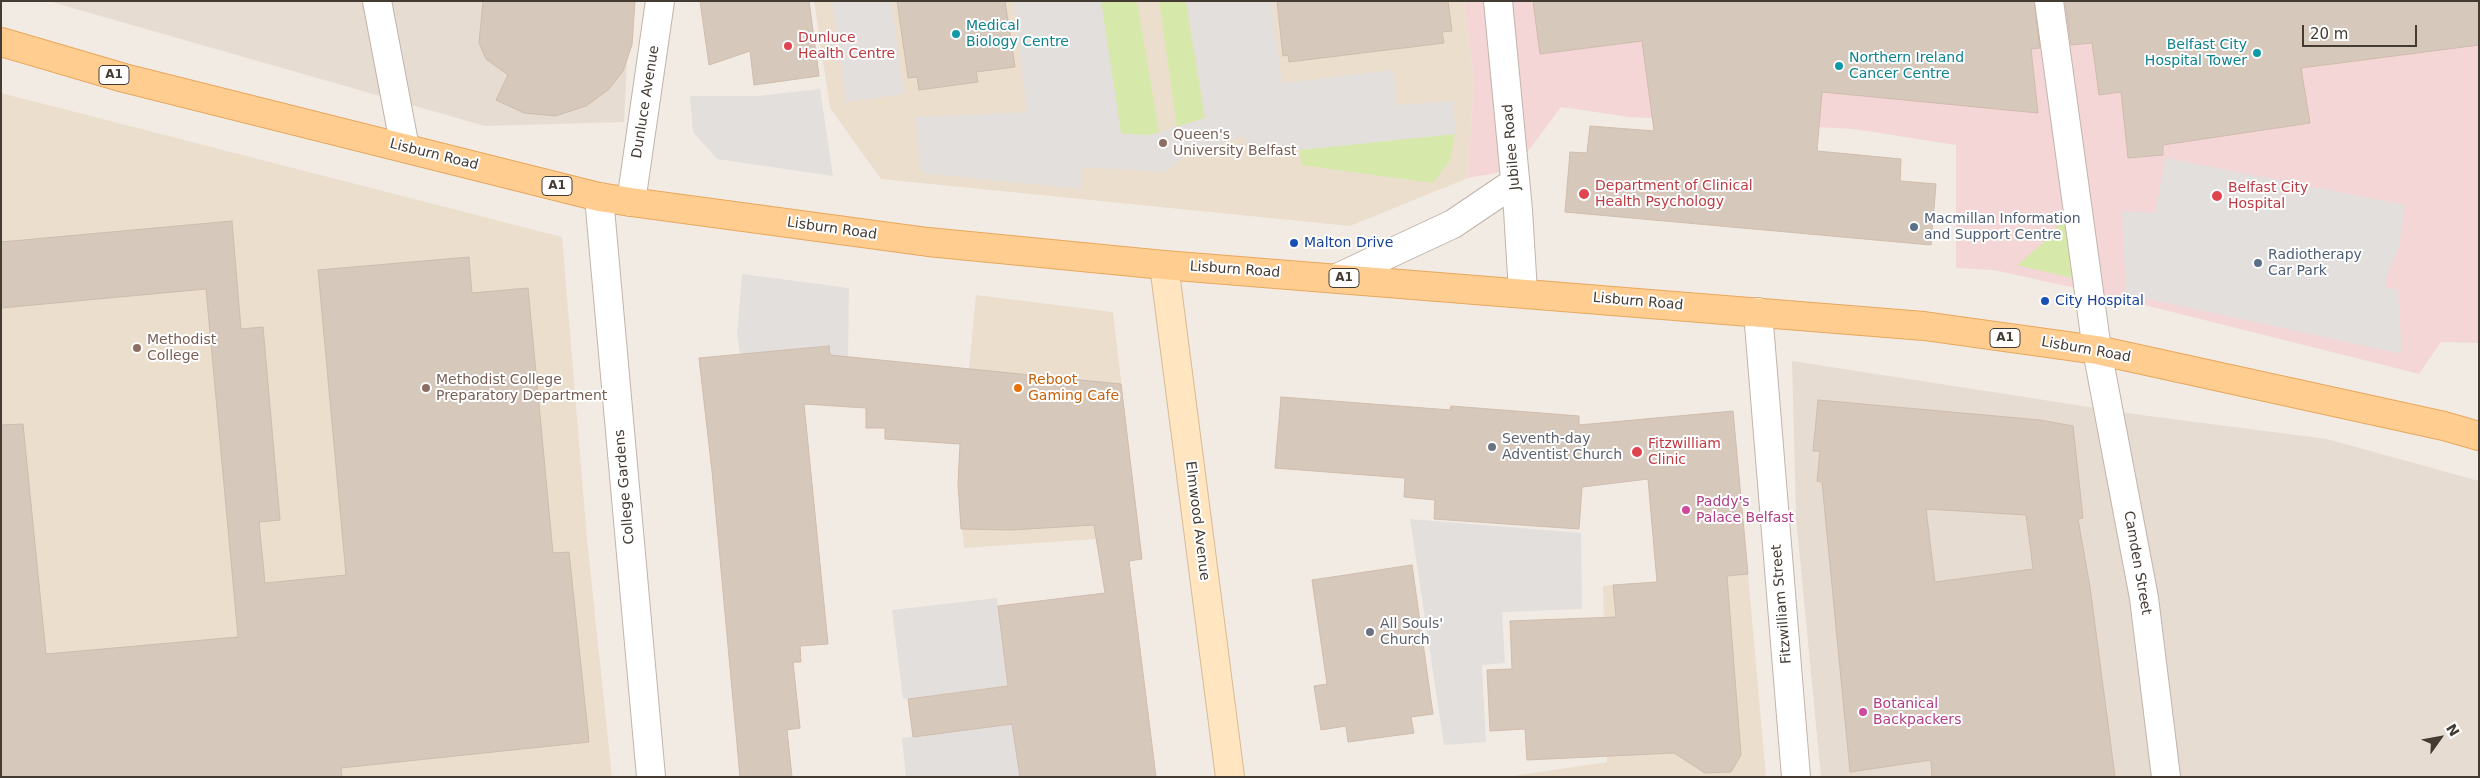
<!DOCTYPE html>
<style>
body{margin:0}
#map{position:relative;width:2480px;height:778px;overflow:hidden;background:#f2ebe3;font-family:"DejaVu Sans",sans-serif}
canvas{display:block}
.frame{position:absolute;inset:0;border:2px solid #443b33;pointer-events:none}
.north{position:absolute;left:2415px;top:713px;width:50px;height:50px;-webkit-text-stroke:4px #fff;paint-order:stroke;rotate:58deg;font-size:14px;font-weight:700;line-height:20px;text-align:center;color:#443b33}
.north::after{content:'';display:block;margin:auto;width:18px;height:22px;background:#443b33;clip-path:polygon(50% 0,100% 100%,50% 72%,0 100%)}
.scale{position:absolute;left:2302px;top:25px;width:115px;height:22px;box-sizing:border-box;border:2px solid #443b33;border-top:0;padding-left:6px;font-size:15px;line-height:18px;white-space:nowrap;color:#443b33;-webkit-text-stroke:4px #fff;paint-order:stroke}
</style>
<div id="map">
<canvas width="2480" height="778"></canvas>
<div class="frame"></div>
<div class="north">N</div>
<div class="scale">20 m</div>
</div>
<script>
const ctx = document.querySelector('canvas').getContext('2d');
ctx.lineJoin = 'round';
function paint(path, color) { ctx.fillStyle = color; ctx.fill(path, 'evenodd'); }
const toPath = rows => new Path2D(rows.map(r => 'M' + r).join(''));
function trace(path, color, width, dash) { ctx.strokeStyle = color; ctx.lineWidth = width; ctx.lineCap = dash ? 'butt' : 'round'; ctx.setLineDash(dash || []); ctx.stroke(path); }
function write(font, color, halo, rows, align = 'center') {
  ctx.font = font + ' "DejaVu Sans",sans-serif'; ctx.lineWidth = 4; ctx.setLineDash([]); ctx.textBaseline = 'middle'; ctx.strokeStyle = halo; ctx.fillStyle = color; for (const [text, x, y, turn = 0] of rows) {
    ctx.save(); ctx.translate(x, y); ctx.rotate((+turn || 0) * Math.PI / 180); ctx.textAlign = isNaN(turn) ? turn : align; if (halo) ctx.strokeText(text, 0, 0); ctx.fillText(text, 0, 0); ctx.restore();
  }
}
const residential = toPath([
 [48,1,630,1,624,122,485,126],
 [1792,361,2141,415,2327,439,2479,481,2479,777,1821,777,1796,518]
]);
const education = toPath([
 [814,1,1464,1,1474,79,1468,178,1350,226,881,179,830,108],
 [1,93,562,237,587,539,612,777,1,777],
 [976,295,1113,312,1142,559,1100,565,1096,539,964,548,958,484],
 [1748,574,1766,777,1506,777,1607,762,1603,586]
]);
const medical = toPath([
 [1464,1,2479,1,2479,343,2441,342,2419,374,2089,291,1994,270,1956,268,1956,145,1853,129,1630,117,1561,107,1514,170,1468,178,1474,79]
]);
const green = toPath([
 [1101,1,1137,1,1159,132,1150,135,1121,134],
 [1159,1,1186,1,1205,118,1177,127],
 [1455,134,1450,160,1433,183,1301,165,1300,149],
 [2070,208,2072,278,2017,265,2042,244,2060,223]
]);
const parking = toPath([
 [832,1,891,1,904,94,846,102],
 [1013,1,1101,1,1121,134,1150,135,1205,118,1186,1,1271,1,1282,83,1394,70,1396,105,1454,101,1455,134,1251,155,1244,136,1186,155,1165,172,1081,167,1081,189,921,173,915,117,1027,112],
 [820,89,833,176,717,159,693,132,690,96,758,96],
 [2166,158,2405,205,2399,247,2385,280,2387,288,2398,290,2402,354,2126,294,2122,211,2155,213],
 [742,274,849,288,848,357,832,370,829,346,740,354,737,334],
 [1410,519,1581,533,1582,609,1502,612,1505,663,1482,665,1486,742,1444,745],
 [997,598,1008,686,903,699,892,610],
 [1013,723,1020,777,906,777,902,738]
]);
const building = toPath([
 [483,1,635,1,632,45,623,71,609,89,586,106,555,116,524,113,496,100,508,75,486,59,479,43,483,1],
 [700,1,809,1,819,76,754,85,750,51,709,65,700,1],
 [897,1,1005,1,1015,67,976,72,978,82,919,90,917,77,908,78,897,1],
 [1277,1,1448,1,1452,31,1442,32,1444,43,1289,62,1288,55,1283,56,1277,1],
 [1533,1,2034,1,2040,48,2031,49,2038,113,1822,92,1817,151,1901,159,1900,181,1936,184,1931,245,1565,212,1570,152,1587,153,1590,126,1654,131,1642,41,1540,54,1533,1],
 [2065,1,2479,1,2479,45,2301,68,2310,123,2163,145,2163,155,2128,158,2121,92,2099,95,2092,43,2071,45,2065,1],
 [232,221,241,329,263,327,280,520,259,522,265,583,346,575,318,270,469,257,472,293,528,288,553,553,569,552,589,742,341,768,342,777,1,777,1,425,23,424,46,654,238,637,206,289,1,308,1,242,232,221],
 [829,346,830,355,1121,384,1142,559,1129,561,1156,777,1020,777,1012,724,913,737,908,699,1008,686,998,606,1105,593,1094,525,1012,530,961,529,958,484,960,444,885,439,885,428,866,428,866,408,804,404,828,644,800,646,801,662,793,662,800,728,787,730,792,777,740,777,712,471,699,358,829,346],
 [1281,397,1450,410,1451,406,1579,416,1579,425,1733,411,1748,574,1727,576,1741,755,1731,772,1705,773,1674,753,1527,760,1525,729,1490,731,1487,670,1512,669,1510,621,1616,617,1613,585,1657,582,1648,479,1582,487,1579,529,1434,519,1435,500,1404,497,1405,478,1275,468,1281,397],
 [1818,400,2040,420,2073,426,2083,518,2078,519,2090,587,2115,777,1932,777,1931,760,1850,772,1822,482,1817,481,1820,451,1813,451,1818,400],
 [1926,509,2026,515,2033,569,1935,582,1926,509],
 [1412,565,1433,714,1411,717,1414,733,1348,742,1346,726,1321,730,1314,686,1327,684,1312,580,1412,565]
]);
const street = toPath([
 [377,1,405,148],
 [1498,1,1518,210,1523,292],
 [2049,1,2097,350,2144,598,2166,777],
 [599,197,651,777],
 [631,202,660,1],
 [1337,278,1453,224,1515,182],
 [1758,312,1796,777]
]);
const secondary = toPath([
 [1164,265,1230,777]
]);
const primary = toPath([
 [1,42,124,78,599,197,631,202,928,242,1164,265,1924,326,2097,350,2444,426,2479,436]
]);
const markers = [
 [956,34,5,"#0f9aa8"],
 [788,46,5,"#e0444e"],
 [2257,53,5,"#0f9aa8"],
 [1839,66,5,"#0f9aa8"],
 [1163,143,5,"#8d6e63"],
 [1584,194,6,"#e0444e"],
 [2217,196,6,"#e0444e"],
 [1914,227,5,"#5c6f8a"],
 [1294,243,5,"#1a4fb4"],
 [2258,263,5,"#5c6f8a"],
 [2045,301,5,"#1a4fb4"],
 [137,348,5,"#8d6e63"],
 [426,388,5,"#8d6e63"],
 [1018,388,5,"#e8710a"],
 [1492,447,5,"#6b7280"],
 [1637,452,6,"#e0444e"],
 [1686,510,5,"#d1479c"],
 [1370,632,5,"#6b7280"],
 [1863,712,5,"#d1479c"]
];
const shields = [
 [114,75,30],
 [557,186,30],
 [1344,278,30],
 [2005,338,30]
];
const shieldNames = [
 ["A1",114,75],
 ["A1",557,186],
 ["A1",1344,278],
 ["A1",2005,338]
];
const cultureNames = [
 ["Medical",966,26],
 ["Biology Centre",966,42],
 ["Belfast City",2247,45,"right"],
 ["Hospital Tower",2247,61,"right"],
 ["Northern Ireland",1849,58],
 ["Cancer Centre",1849,74]
];
const healthNames = [
 ["Dunluce",798,38],
 ["Health Centre",798,54],
 ["Department of Clinical",1595,186],
 ["Health Psychology",1595,202],
 ["Belfast City",2228,188],
 ["Hospital",2228,204],
 ["Fitzwilliam",1648,444],
 ["Clinic",1648,460]
];
const streetNames = [
 ["Dunluce Avenue",646,102,-81],
 ["Jubilee Road",1512,147,-95],
 ["Lisburn Road",434,155,14],
 ["Lisburn Road",832,229,8],
 ["Lisburn Road",1235,270,4],
 ["Lisburn Road",1638,302,5],
 ["Lisburn Road",2086,350,10],
 ["College Gardens",625,487,-95],
 ["Elmwood Avenue",1197,521,83],
 ["Camden Street",2137,563,80],
 ["Fitzwilliam Street",1782,604,-95]
];
const educationNames = [
 ["Queen's",1173,135],
 ["University Belfast",1173,151],
 ["Methodist",147,340],
 ["College",147,356],
 ["Methodist College",436,380],
 ["Preparatory Department",436,396]
];
const serviceNames = [
 ["Macmillan Information",1924,219],
 ["and Support Centre",1924,235],
 ["Radiotherapy",2268,255],
 ["Car Park",2268,271]
];
const transitNames = [
 ["Malton Drive",1304,243],
 ["City Hospital",2055,301]
];
const foodNames = [
 ["Reboot",1028,380],
 ["Gaming Cafe",1028,396]
];
const worshipNames = [
 ["Seventh-day",1502,439],
 ["Adventist Church",1502,455],
 ["All Souls'",1380,624],
 ["Church",1380,640]
];
const hotelNames = [
 ["Paddy's",1696,502],
 ["Palace Belfast",1696,518],
 ["Botanical",1873,704],
 ["Backpackers",1873,720]
];
paint(residential, '#e7dcd1');
paint(education, '#ecdecd');
paint(medical, '#f4d6d7');
paint(green, '#d7e9aa');
paint(parking, '#e3dfdc');
paint(building, '#d7c8bc');
trace(building, '#cfbcac', 1);
trace(street, '#c1b4a9', 30);
trace(secondary, '#d8ba93', 30);
trace(primary, '#e7a75d', 30);
trace(street, '#fff', 28);
trace(secondary, '#ffe6c1', 28);
trace(primary, '#ffcd90', 28);
for (const [x, y, r, color] of markers) { const dot = new Path2D(); dot.arc(x, y, r, 0, 2 * Math.PI); ctx.fillStyle = color; ctx.fill(dot); trace(dot, '#fff', 2); }
for (const [x, y, w] of shields) { const box = new Path2D(); box.roundRect(x - w / 2, y - 9.5, w, 19, 4); ctx.fillStyle = '#fff'; ctx.fill(box); trace(box, '#443b33', 1); }
write('bold 12px', '#443b33', null, shieldNames);
write('14px', '#0d838f', '#fff', cultureNames, 'left');
write('14px', '#be3a42', '#fff', healthNames, 'left');
write('14px', '#443b33', '#fff', streetNames);
write('14px', '#785e54', '#fff', educationNames, 'left');
write('14px', '#4e5e75', '#fff', serviceNames, 'left');
write('14px', '#164399', '#fff', transitNames, 'left');
write('14px', '#c56008', '#fff', foodNames, 'left');
write('14px', '#5b616d', '#fff', worshipNames, 'left');
write('14px', '#b23c85', '#fff', hotelNames, 'left');
</script>
